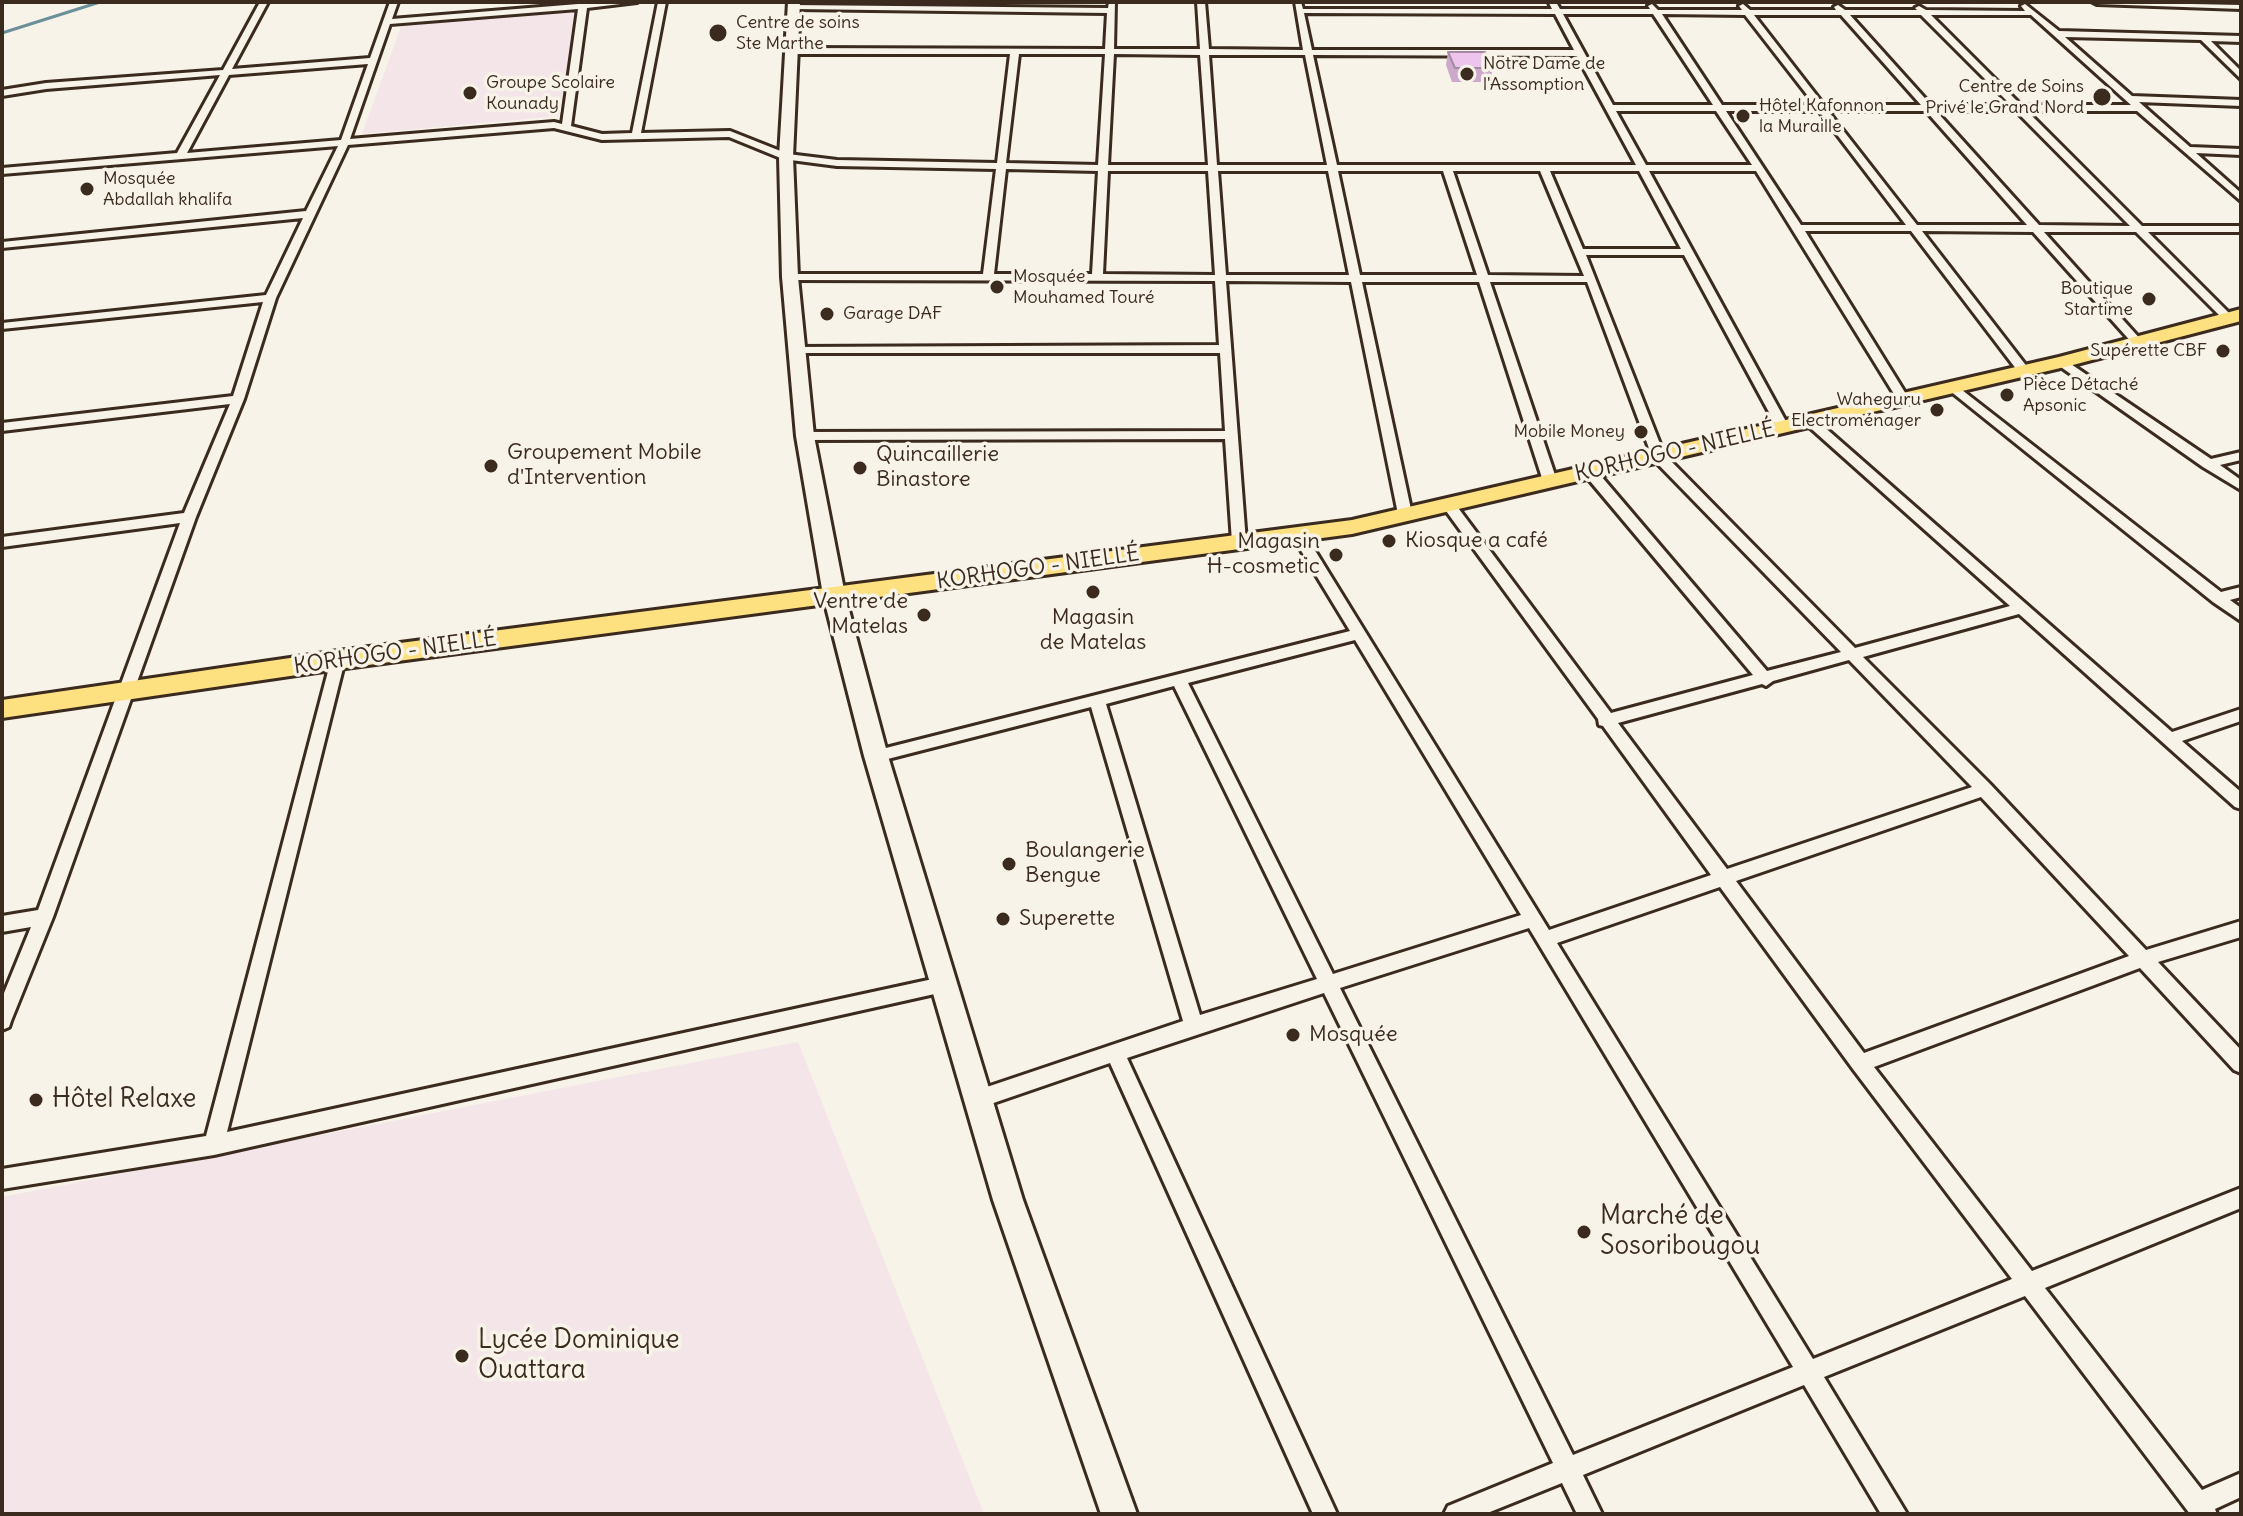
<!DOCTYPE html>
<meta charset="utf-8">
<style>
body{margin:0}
#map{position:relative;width:2243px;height:1516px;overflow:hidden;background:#f7f3e8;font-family:Delius,sans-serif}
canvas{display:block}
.frame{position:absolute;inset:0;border:4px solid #3b2a1e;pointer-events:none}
</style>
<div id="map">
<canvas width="2243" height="1516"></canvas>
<div class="frame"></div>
</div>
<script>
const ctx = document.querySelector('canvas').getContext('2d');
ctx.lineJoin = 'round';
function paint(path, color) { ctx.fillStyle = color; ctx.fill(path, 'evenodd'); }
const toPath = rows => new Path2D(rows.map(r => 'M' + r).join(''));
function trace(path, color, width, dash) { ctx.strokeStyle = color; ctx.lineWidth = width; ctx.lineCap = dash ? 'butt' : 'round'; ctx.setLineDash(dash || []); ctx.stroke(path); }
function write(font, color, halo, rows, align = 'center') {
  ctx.font = font + ' Delius,sans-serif'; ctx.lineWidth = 7; ctx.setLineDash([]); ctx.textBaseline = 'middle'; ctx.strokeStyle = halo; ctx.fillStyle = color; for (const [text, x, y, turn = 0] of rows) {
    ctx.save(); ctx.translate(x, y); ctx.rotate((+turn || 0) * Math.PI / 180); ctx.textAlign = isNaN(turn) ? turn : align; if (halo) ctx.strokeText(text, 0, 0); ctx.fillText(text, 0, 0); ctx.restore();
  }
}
const built = toPath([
 [576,10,559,116,362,134,402,24],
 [798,1042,984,1514,2,1514,2,1197]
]);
const stream = toPath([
 [2,33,100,2]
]);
const street = toPath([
 [260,2,268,2,232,69,370,58,390,2,398,2,392,19,603,2,637,2,587,8,571,126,602,134,632,133,658,2,666,2,641,133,730,131,788,154,837,160,997,163,1010,54,791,54,787,51,791,48,1105,49,1107,13,794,9,791,5,1108,8,1109,2,1115,2,1114,49,1200,49,1197,2,1205,2,1209,49,1303,50,1295,2,1301,2,1303,9,1552,9,1549,3,1556,2,1560,9,1650,9,1648,6,1652,4,1658,10,1742,10,1739,6,1743,4,1750,10,1836,10,1834,7,1838,5,1845,10,1917,10,1915,8,1919,6,1926,10,2025,11,2021,6,2025,4,2059,31,2241,36,2241,42,2211,41,2241,71,2241,79,2201,40,2065,37,2132,96,2241,100,2241,106,2139,102,2190,147,2241,149,2241,155,2196,153,2241,193,2241,201,2137,111,2027,111,2142,226,2241,226,2241,232,2148,232,2232,316,2232,320,2224,320,2136,232,2044,232,2142,341,2144,343,2138,347,2134,345,2033,232,1922,231,2028,368,2030,371,2024,375,2020,374,1911,231,1805,231,1909,399,1903,403,1899,402,1756,171,1649,171,1789,427,1783,431,1777,427,1684,255,1586,255,1664,454,1855,648,2010,606,1806,424,1806,418,1810,417,1814,418,2172,732,2241,709,2241,721,2182,741,2241,792,2241,809,2235,807,2019,614,1863,657,1990,784,2146,950,2241,921,2241,937,2158,962,2241,1050,2241,1073,2234,1070,2140,968,1874,1067,2032,1271,2241,1188,2241,1208,2045,1288,2202,1490,2241,1473,2241,1497,2215,1509,2217,1514,2190,1514,2025,1296,1824,1377,1907,1514,1881,1514,1804,1385,1583,1475,1602,1514,1577,1514,1562,1483,1485,1514,1444,1514,1448,1506,1553,1463,1324,993,1127,1058,1337,1514,1313,1514,1110,1063,979,1108,972,1106,969,1099,972,1092,1183,1021,1091,707,876,762,870,760,868,756,870,752,1350,631,1291,534,1293,531,1303,531,1549,930,1711,875,1603,726,1599,725,1598,719,1441,504,1443,501,1453,501,1611,713,1753,675,1585,475,1585,469,1595,469,1767,671,1841,652,1653,459,1587,282,1490,282,1557,481,1550,485,1543,481,1479,282,1362,282,1412,514,1405,518,1398,514,1351,282,1226,281,1246,542,1239,547,1232,542,1225,439,805,440,799,436,805,432,1225,431,1220,353,792,353,792,349,796,347,1219,345,1215,281,790,280,785,277,790,274,983,274,996,169,837,166,783,159,729,137,602,140,554,128,348,145,276,298,244,399,196,517,53,917,11,1021,9,1027,2,1030,2,998,31,927,2,932,2,916,38,910,180,523,2,547,2,537,184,513,230,404,2,431,2,423,233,396,263,302,2,329,2,323,266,295,303,218,2,248,2,242,306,211,338,146,2,174,2,168,177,153,220,75,46,89,2,96,2,90,46,83,223,70,260,2],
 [578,9,562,124,554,122,350,139,390,24,578,9],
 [1304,13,1555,14,1574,50,1312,50,1304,13],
 [1563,14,1653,14,1713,105,1613,105,1563,14],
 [1662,14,1745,15,1815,105,1722,105,1662,14],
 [1754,15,1841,15,1921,105,1824,105,1754,15],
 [1850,15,1921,15,2011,105,1931,105,1850,15],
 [1931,15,2031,15,2131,105,2021,105,1931,15],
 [1019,54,1105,54,1098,165,1006,163,1019,54],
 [1114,54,1200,55,1208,165,1108,165,1114,54],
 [1209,55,1305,55,1327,165,1217,165,1209,55],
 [1313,55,1577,56,1636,165,1337,165,1313,55],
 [368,64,341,140,187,153,229,75,368,64],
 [1616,111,1716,111,1752,165,1646,165,1616,111],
 [1726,111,1819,111,1906,225,1801,225,1726,111],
 [1828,111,1926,111,2027,225,1917,225,1828,111],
 [1936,111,2016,111,2130,226,2039,225,1936,111],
 [1006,169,1098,171,1092,274,994,274,1006,169],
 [1108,171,1208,171,1215,275,1103,274,1108,171],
 [1218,171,1328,171,1349,275,1226,275,1218,171],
 [1338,171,1443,171,1477,275,1360,275,1338,171],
 [1453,171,1540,171,1584,276,1488,275,1453,171],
 [1550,171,1639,171,1681,249,1583,249,1550,171],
 [1355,640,1521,915,1333,974,1188,683,1355,640],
 [1849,660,1972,787,1727,869,1618,723,1762,684,1766,686,1773,681,1849,660],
 [1174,686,1317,979,1200,1015,1106,704,1174,686],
 [1981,797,2129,956,1864,1053,1736,881,1981,797],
 [1720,887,1853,1069,2012,1279,1813,1359,1557,943,1720,887],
 [1529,928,1793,1367,1573,1455,1340,988,1529,928],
 [2093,2,2241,5,2241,9,2097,4,2093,2],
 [2062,358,2211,459,2241,452,2241,460,2220,465,2241,480,2241,490,2203,467,2058,365,2058,359,2062,358],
 [1953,383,2221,592,2241,587,2241,597,2230,600,2241,608,2241,621,2213,602,1949,390,1949,384,1953,383],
 [338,655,345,660,227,1132,942,977,948,979,951,985,948,991,214,1155,2,1189,2,1169,206,1136,331,660,338,655]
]);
const secondary = toPath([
 [788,2,800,2,793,157,798,277,814,436,845,595,888,756,1023,1200,1137,1514,1101,1514,993,1200,864,756,823,595,796,436,782,277,779,157,788,2]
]);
const primary = toPath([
 [2241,309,2241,321,2069,366,1352,534,338,669,2,718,2,700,338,651,1352,520,2059,357,2241,309]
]);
const wall = toPath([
 [1448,52,1493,68,1490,82,1452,82,1446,65]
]);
const building = toPath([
 [1448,52,1485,52,1493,68,1455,68,1448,52]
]);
const markers = [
 [718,33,10,"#3b2a1e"],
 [1467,74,8,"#3b2a1e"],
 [470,93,8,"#3b2a1e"],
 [2102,97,10,"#3b2a1e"],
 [1743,116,8,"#3b2a1e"],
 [87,189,8,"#3b2a1e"],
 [997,287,8,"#3b2a1e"],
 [2149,299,8,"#3b2a1e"],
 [827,314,8,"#3b2a1e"],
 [2223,351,8,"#3b2a1e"],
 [2007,395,8,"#3b2a1e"],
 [1937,410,8,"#3b2a1e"],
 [1641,432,8,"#3b2a1e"],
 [491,466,8,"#3b2a1e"],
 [860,468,8,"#3b2a1e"],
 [1389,541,8,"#3b2a1e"],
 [1336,555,8,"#3b2a1e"],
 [1093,592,8,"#3b2a1e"],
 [924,615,8,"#3b2a1e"],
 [1009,864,8,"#3b2a1e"],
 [1003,919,8,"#3b2a1e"],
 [1293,1035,8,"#3b2a1e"],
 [36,1100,8,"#3b2a1e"],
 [1584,1232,8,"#3b2a1e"],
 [462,1356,8,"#3b2a1e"]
];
const farPoinames = [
 ["Centre de soins",736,23],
 ["Ste Marthe",736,44],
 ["Notre Dame de",1483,64],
 ["l'Assomption",1483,85],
 ["Groupe Scolaire",486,83],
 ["Kounady",486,104],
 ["Centre de Soins",2084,87,"right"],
 ["Privé le Grand Nord",2084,108,"right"],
 ["Hôtel Kafonnon",1759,106],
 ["la Muraille",1759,127],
 ["Mosquée",103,179],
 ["Abdallah khalifa",103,200],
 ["Mosquée",1013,277],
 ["Mouhamed Touré",1013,298],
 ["Boutique",2133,289,"right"],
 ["Startime",2133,310,"right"],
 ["Garage DAF",843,314],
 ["Supérette CBF",2207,351,"right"],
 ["Pièce Détaché",2023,385],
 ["Apsonic",2023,406],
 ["Waheguru",1921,400,"right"],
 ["Electroménager",1921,421,"right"],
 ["Mobile Money",1625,432,"right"]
];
const streetNames = [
 ["KORHOGO - NIELLÉ",1675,452,-13],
 ["KORHOGO - NIELLÉ",1038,568,-8],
 ["KORHOGO - NIELLÉ",395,653,-8]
];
const poiNames = [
 ["Groupement Mobile",507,453],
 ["d'Intervention",507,478],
 ["Quincaillerie",876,455],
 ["Binastore",876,480],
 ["Kiosque a café",1405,541],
 ["Magasin",1320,542,"right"],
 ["H-cosmetic",1320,567,"right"],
 ["Ventre de",908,602,"right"],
 ["Matelas",908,627,"right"],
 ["Magasin",1093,618,"center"],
 ["de Matelas",1093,643,"center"],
 ["Boulangerie",1025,851],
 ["Bengue",1025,876],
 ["Superette",1019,919],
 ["Mosquée",1309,1035]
];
const nearPoinames = [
 ["Hôtel Relaxe",52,1100],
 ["Marché de",1600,1217],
 ["Sosoribougou",1600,1247],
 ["Lycée Dominique",478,1341],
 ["Ouattara",478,1371]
];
paint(built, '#f4e5e9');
trace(stream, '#6b909a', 3);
trace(street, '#3b2a1e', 6);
trace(secondary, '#3b2a1e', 6);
trace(primary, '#3b2a1e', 6);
paint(street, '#f7f3e8');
paint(secondary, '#f7f3e8');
paint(primary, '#fde080');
paint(wall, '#cca9ca');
paint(building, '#edc4eb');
trace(building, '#a689a4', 2);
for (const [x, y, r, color] of markers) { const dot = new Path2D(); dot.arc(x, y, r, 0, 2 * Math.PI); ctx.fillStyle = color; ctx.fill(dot); trace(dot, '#f7f3e8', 3); }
write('18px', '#3b2a1e', '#f7f3e8', farPoinames, 'left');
write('22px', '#3b2a1e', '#f7f3e8', streetNames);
write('22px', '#3b2a1e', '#f7f3e8', poiNames, 'left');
write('26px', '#3b2a1e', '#f7f3e8', nearPoinames, 'left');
</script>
